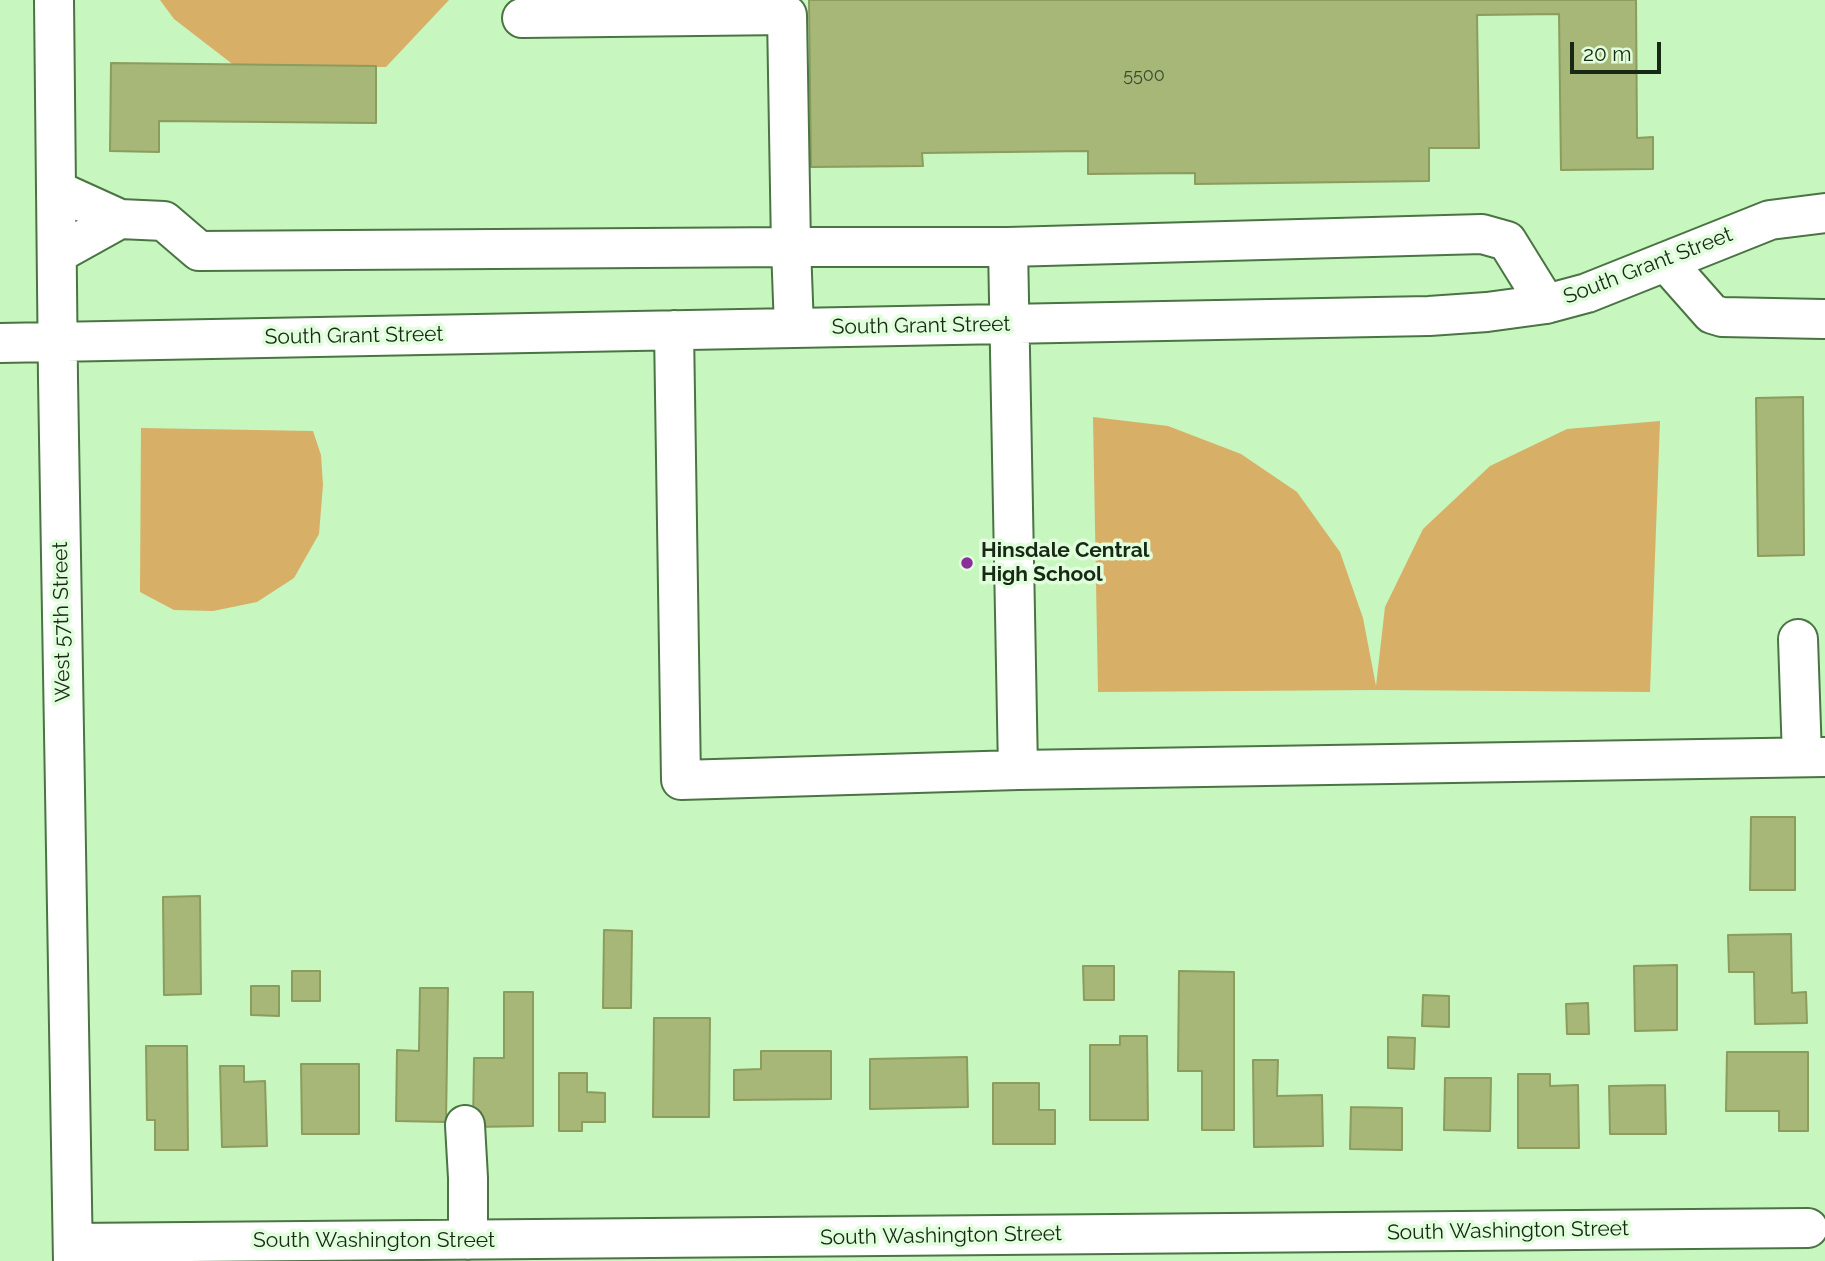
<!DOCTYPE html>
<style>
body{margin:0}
#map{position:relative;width:1825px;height:1261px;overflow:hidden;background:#c7f6bf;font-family:Raleway,sans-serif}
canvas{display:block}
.scale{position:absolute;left:1570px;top:42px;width:91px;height:32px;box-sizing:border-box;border:4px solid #172915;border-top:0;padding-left:9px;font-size:21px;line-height:24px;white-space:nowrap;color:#172915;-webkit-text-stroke:5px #e1fedc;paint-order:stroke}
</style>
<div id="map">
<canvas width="1825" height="1261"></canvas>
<div class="scale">20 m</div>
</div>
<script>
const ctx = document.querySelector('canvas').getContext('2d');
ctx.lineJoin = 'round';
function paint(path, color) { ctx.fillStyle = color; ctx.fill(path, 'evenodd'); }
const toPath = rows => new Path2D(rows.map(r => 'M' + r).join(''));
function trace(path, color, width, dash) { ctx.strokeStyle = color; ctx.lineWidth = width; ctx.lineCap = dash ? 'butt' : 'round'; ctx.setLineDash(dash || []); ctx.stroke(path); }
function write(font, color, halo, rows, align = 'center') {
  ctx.font = font + ' Raleway,sans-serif'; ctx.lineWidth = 7; ctx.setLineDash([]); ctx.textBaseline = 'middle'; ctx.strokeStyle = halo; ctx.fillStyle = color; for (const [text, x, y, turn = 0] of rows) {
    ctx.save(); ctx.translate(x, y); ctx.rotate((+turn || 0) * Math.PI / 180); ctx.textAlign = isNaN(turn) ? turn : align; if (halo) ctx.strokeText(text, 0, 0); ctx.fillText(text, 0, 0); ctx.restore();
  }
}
const green = toPath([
 [160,0,449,0,386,67,235,66,174,19],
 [1093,417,1168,426,1241,454,1297,492,1340,552,1363,618,1376,686,1385,607,1423,529,1490,466,1567,429,1660,421,1650,692,1377,690,1098,692],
 [141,428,313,431,321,455,323,485,319,534,294,578,257,602,213,611,174,610,140,592]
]);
const building = toPath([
 [809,0,1636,0,1637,138,1653,137,1653,169,1561,170,1559,14,1477,15,1479,148,1429,148,1429,181,1195,184,1195,173,1088,174,1088,151,922,153,923,166,811,167,809,0],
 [111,63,376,66,376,123,159,121,159,152,110,151,111,63],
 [1803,397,1804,555,1758,556,1756,398,1803,397],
 [1751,817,1795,817,1795,890,1750,890,1751,817],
 [200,896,201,994,164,995,163,897,200,896],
 [604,930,632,931,631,1008,603,1008,604,930],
 [1791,934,1792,993,1806,992,1807,1023,1755,1024,1754,972,1729,972,1728,935,1791,934],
 [1677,965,1677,1030,1635,1031,1634,966,1677,965],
 [1083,966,1114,966,1114,1000,1084,1000,1083,966],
 [292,971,320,971,320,1001,292,1001,292,971],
 [1179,971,1234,972,1234,1130,1202,1130,1202,1071,1178,1071,1179,971],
 [251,986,279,986,279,1016,251,1015,251,986],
 [420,988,448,988,446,1122,396,1121,397,1050,419,1051,420,988],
 [504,992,533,992,533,1126,473,1127,474,1058,504,1058,504,992],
 [1423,995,1449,996,1449,1027,1422,1026,1423,995],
 [1588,1003,1589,1034,1567,1034,1566,1004,1588,1003],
 [654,1018,710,1018,709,1117,653,1117,654,1018],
 [1120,1036,1147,1036,1148,1120,1090,1120,1090,1045,1120,1045,1120,1036],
 [1388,1037,1415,1038,1414,1069,1388,1068,1388,1037],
 [146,1046,187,1046,188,1150,155,1150,155,1120,147,1120,146,1046],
 [761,1051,831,1051,831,1099,734,1100,734,1070,761,1069,761,1051],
 [1727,1052,1808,1052,1808,1131,1779,1131,1779,1111,1726,1111,1727,1052],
 [967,1057,968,1107,870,1109,870,1059,967,1057],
 [1253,1060,1278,1060,1277,1096,1322,1095,1323,1146,1254,1147,1253,1060],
 [301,1064,359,1064,359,1134,302,1134,301,1064],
 [220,1066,244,1066,244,1082,265,1081,267,1146,222,1147,220,1066],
 [559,1073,587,1073,587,1092,605,1093,605,1122,582,1122,582,1131,559,1131,559,1073],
 [1518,1074,1550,1074,1550,1086,1578,1085,1579,1148,1518,1148,1518,1074],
 [1445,1078,1491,1078,1490,1131,1444,1130,1445,1078],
 [993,1083,1039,1083,1039,1110,1055,1110,1055,1144,993,1144,993,1083],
 [1665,1085,1666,1134,1610,1134,1609,1086,1665,1085],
 [1351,1107,1402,1108,1402,1150,1350,1149,1351,1107]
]);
const minor = toPath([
 [54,0,58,379,73,1261],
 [522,18,787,15,791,247,1008,247,1482,234,1507,241,1546,304],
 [56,190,120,219,57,254],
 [120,219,164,221,199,251,791,247,794,328],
 [1666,262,1712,314,1722,317,1823,319],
 [674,330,681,780,1018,770,1008,247],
 [0,343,1429,316,1487,312,1546,304,1587,293,1770,220,1825,213],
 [1798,639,1802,757],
 [1018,770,1825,757],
 [465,1125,468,1178,468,1240],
 [73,1243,1808,1228]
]);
const markers = [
 [967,563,7,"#8b309b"]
];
const numberNames = [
 ["5500",1144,76]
];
const streetNames = [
 ["South Grant Street",1648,266,-21],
 ["South Grant Street",921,326,-1],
 ["South Grant Street",354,336,-1],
 ["West 57th Street",62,622,-91],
 ["South Washington Street",1508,1231,-1],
 ["South Washington Street",941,1236,-1],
 ["South Washington Street",374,1241]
];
const poiNames = [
 ["Hinsdale Central",981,551],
 ["High School",981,575]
];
paint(green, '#d7af67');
paint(building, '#a6b778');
trace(building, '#8b9c5d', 2);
trace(minor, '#4a7443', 42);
trace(minor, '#fff', 38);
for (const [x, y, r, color] of markers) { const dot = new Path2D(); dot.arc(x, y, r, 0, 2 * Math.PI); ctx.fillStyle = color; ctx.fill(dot); trace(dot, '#e1fedc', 2.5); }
write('18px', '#3b4c2e', null, numberNames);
write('21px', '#172915', '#e1fedc', streetNames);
write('bold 21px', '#172915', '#e1fedc', poiNames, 'left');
</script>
